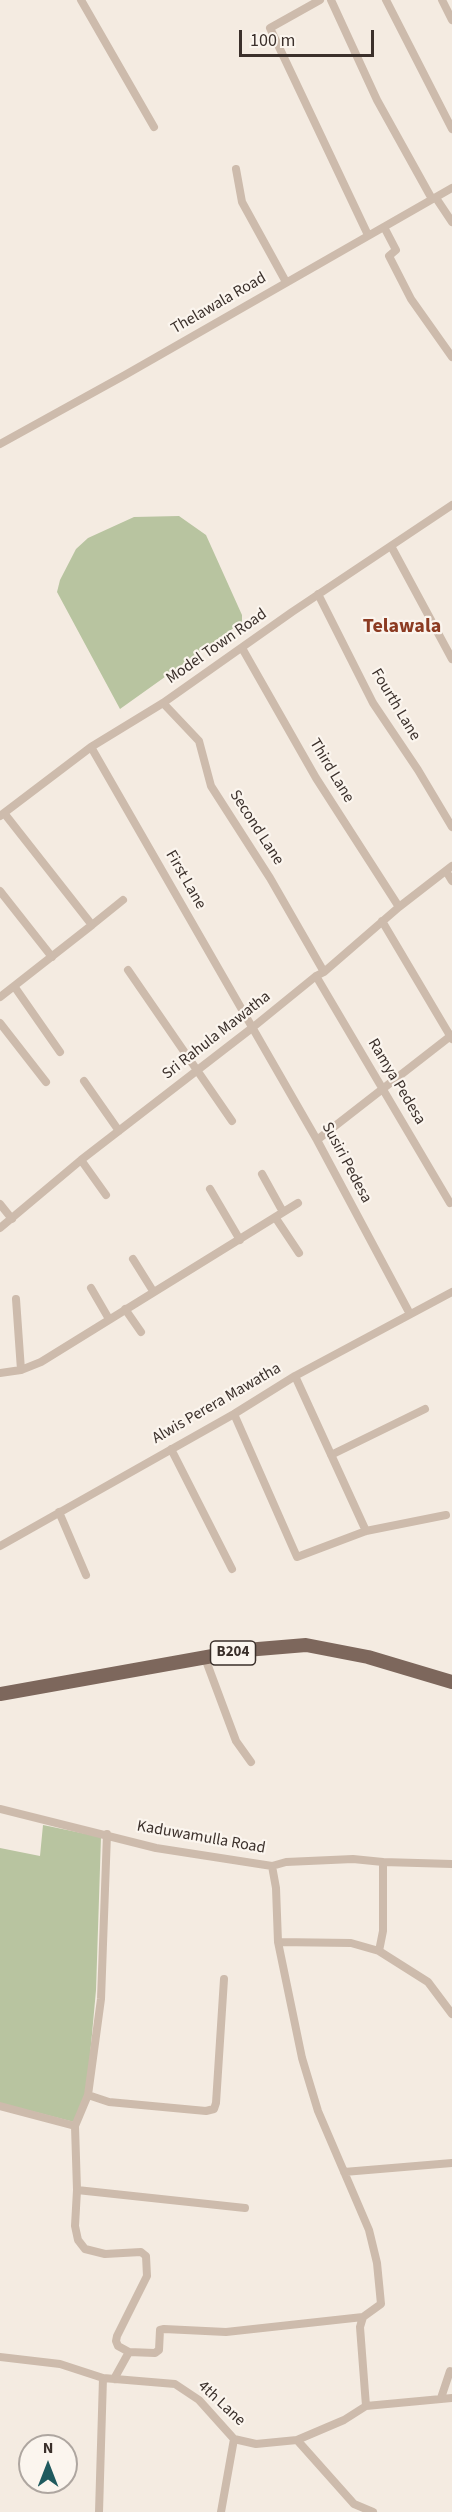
<!DOCTYPE html>
<style>
body{margin:0}
#map{position:relative;width:452px;height:2512px;overflow:hidden;background:#f4ebe1;font-family:"Source Sans 3",sans-serif}
canvas{display:block}
.north{position:absolute;left:18px;top:2434px;width:60px;height:60px;box-sizing:border-box;background:#fbf5ee;border:2px solid #aea6a0;border-radius:50%;rotate:0deg;font-size:16px;font-weight:700;line-height:24px;text-align:center;color:#3b302b}
.north::after{content:'';display:block;margin:auto;width:21px;height:27px;background:#1f5a5e;clip-path:polygon(50% 0,100% 100%,50% 72%,0 100%)}
.scale{position:absolute;left:239px;top:30px;width:135px;height:27px;box-sizing:border-box;border:3px solid #3b302b;border-top:0;padding-left:8px;font-size:18px;line-height:21px;white-space:nowrap;color:#3b302b;-webkit-text-stroke:4px #fbf5ee;paint-order:stroke}
</style>
<div id="map">
<canvas width="452" height="2512"></canvas>
<div class="north">N</div>
<div class="scale">100 m</div>
</div>
<script>
const ctx = document.querySelector('canvas').getContext('2d');
ctx.lineJoin = 'round';
function paint(path, color) { ctx.fillStyle = color; ctx.fill(path, 'evenodd'); }
const toPath = rows => new Path2D(rows.map(r => 'M' + r).join(''));
function trace(path, color, width, dash) { ctx.strokeStyle = color; ctx.lineWidth = width; ctx.lineCap = dash ? 'butt' : 'round'; ctx.setLineDash(dash || []); ctx.stroke(path); }
function write(font, color, halo, rows, align = 'center') {
  ctx.font = font + ' "Source Sans 3",sans-serif'; ctx.lineWidth = 4.5; ctx.setLineDash([]); ctx.textBaseline = 'middle'; ctx.strokeStyle = halo; ctx.fillStyle = color; for (const [text, x, y, turn = 0] of rows) {
    ctx.save(); ctx.translate(x, y); ctx.rotate((+turn || 0) * Math.PI / 180); ctx.textAlign = isNaN(turn) ? turn : align; if (halo) ctx.strokeText(text, 0, 0); ctx.fillText(text, 0, 0); ctx.restore();
  }
}
const green = toPath([
 [179,516,206,535,242,615,242,622,120,709,57,592,60,580,76,549,88,538,134,517],
 [43,1825,101,1837,96,1990,87,2089,74,2122,0,2103,0,1848,40,1856]
]);
const street = toPath([
 [81,0,154,127],
 [320,0,270,28,368,235],
 [331,0,377,100,432,199],
 [386,0,452,129],
 [442,0,452,20],
 [236,169,242,202,286,282],
 [436,198,452,222],
 [384,227,396,250,389,256,411,299,452,357],
 [0,444,125,375,452,188],
 [391,546,452,659],
 [318,594,373,703,418,770,452,827],
 [242,648,316,778,399,907],
 [163,703,199,741,211,786,270,878,324,972],
 [91,747,317,1140,410,1314],
 [0,816,91,747,163,703,292,612,452,505],
 [446,871,452,881],
 [0,891,52,957],
 [382,921,452,1039],
 [92,925,123,900],
 [128,970,232,1121],
 [316,976,450,1203],
 [14,986,60,1052],
 [0,997,92,925,4,813],
 [0,1023,46,1082],
 [84,1081,119,1131],
 [317,1140,452,1035],
 [81,1160,106,1195],
 [262,1174,283,1212],
 [210,1189,240,1240],
 [0,1204,12,1219],
 [275,1217,299,1253],
 [0,1228,81,1160,252,1028,316,976,324,972,399,907,452,866],
 [133,1259,153,1291],
 [91,1288,109,1319],
 [16,1299,21,1370],
 [125,1309,141,1332],
 [0,1373,21,1370,41,1362,298,1203],
 [295,1376,366,1531],
 [234,1414,297,1557,366,1531,446,1515],
 [171,1449,232,1569],
 [331,1455,425,1409],
 [59,1512,86,1575],
 [0,1546,234,1414,295,1376,452,1292],
 [205,1658,236,1741,251,1762],
 [0,1809,156,1848,272,1866,286,1862,353,1859,383,1862,383,1931,379,1951],
 [107,1834,101,1999,88,2095,75,2126,77,2190,75,2226,78,2240,85,2249,105,2254,141,2252,146,2256,147,2276,117,2336,116,2341,118,2346,129,2352,114,2379],
 [383,1862,452,1864],
 [272,1866,276,1888,278,1942,302,2058,318,2111,369,2230,377,2263,381,2304,363,2317,360,2327,366,2406],
 [278,1942,351,1943,379,1951,428,1982,452,2014],
 [88,2095,109,2102,206,2111,214,2109,216,2103,224,1979],
 [0,2106,75,2126],
 [344,2172,452,2163],
 [77,2190,245,2208],
 [129,2352,155,2353,159,2350,160,2330,164,2329,226,2332,363,2317],
 [0,2357,60,2364,103,2378,175,2384,199,2400,234,2439,256,2444,297,2440,344,2420,366,2406,452,2398],
 [441,2398,450,2371],
 [297,2440,354,2504,373,2512],
 [99,2512,103,2378],
 [221,2512,234,2439]
]);
const primary = toPath([
 [0,1694,246,1650,306,1645,368,1657,452,1682]
]);
const shields = [
 [233,1653,45]
];
const shieldNames = [
 ["B204",233,1653]
];
const streetNames = [
 ["Thelawala Road",219,304,-30],
 ["Model Town Road",217,647,-35],
 ["Fourth Lane",395,705,59],
 ["Third Lane",331,771,59],
 ["Second Lane",256,828,57],
 ["First Lane",185,880,60],
 ["Sri Rahula Mawatha",217,1036,-38],
 ["Ramya Pedesa",396,1082,59],
 ["Susiri Pedesa",346,1163,62],
 ["Alwis Perera Mawatha",217,1404,-30],
 ["Kaduwamulla Road",201,1838,10],
 ["4th Lane",221,2404,43]
];
const quarterNames = [
 ["Telawala",402,628]
];
paint(green, '#b8c4a0');
trace(street, '#cdbbac', 8);
trace(primary, '#7d675c', 14);
for (const [x, y, w] of shields) { const box = new Path2D(); box.roundRect(x - w / 2, y - 12, w, 24, 4.5); ctx.fillStyle = '#fbf5ee'; ctx.fill(box); trace(box, '#3b302b', 1.5); }
write('bold 15px', '#3b302b', null, shieldNames);
write('16px', '#3b302b', '#fbf5ee', streetNames);
write('bold 20px', '#8c3b22', '#fbf5ee', quarterNames);
</script>
